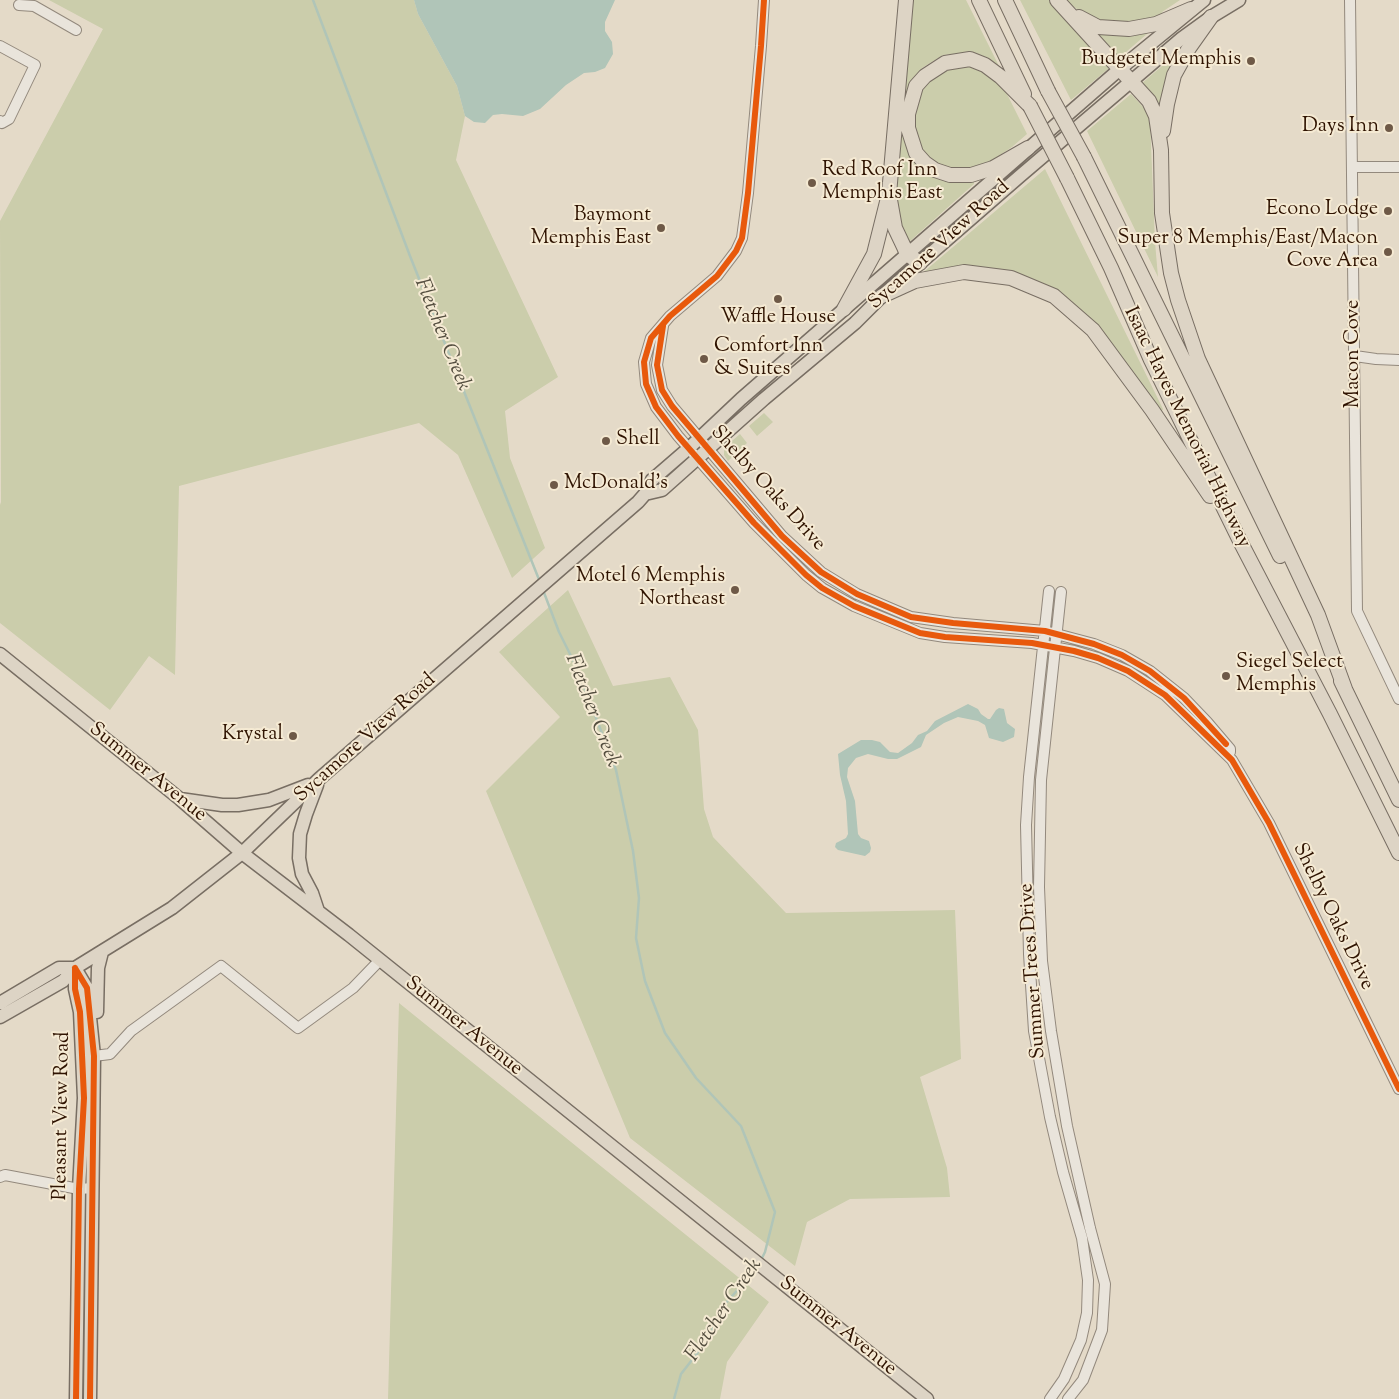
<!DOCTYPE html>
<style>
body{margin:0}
canvas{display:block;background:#e4dac8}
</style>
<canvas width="1399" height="1399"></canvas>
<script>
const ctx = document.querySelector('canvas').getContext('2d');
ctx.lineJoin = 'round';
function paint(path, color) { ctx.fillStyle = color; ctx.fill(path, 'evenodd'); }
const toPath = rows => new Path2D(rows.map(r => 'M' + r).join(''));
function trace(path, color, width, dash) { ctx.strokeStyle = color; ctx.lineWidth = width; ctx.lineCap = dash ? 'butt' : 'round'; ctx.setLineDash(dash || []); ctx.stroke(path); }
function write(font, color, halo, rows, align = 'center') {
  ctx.font = font + ' "Sorts Mill Goudy",serif'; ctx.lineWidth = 4; ctx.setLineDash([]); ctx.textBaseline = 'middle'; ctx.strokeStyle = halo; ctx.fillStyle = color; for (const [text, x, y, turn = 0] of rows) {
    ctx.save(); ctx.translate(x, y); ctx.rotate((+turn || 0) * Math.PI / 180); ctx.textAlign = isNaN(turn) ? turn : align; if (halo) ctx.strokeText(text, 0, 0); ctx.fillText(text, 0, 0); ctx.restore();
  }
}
const green = toPath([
 [49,0,414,0,418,14,457,86,465,116,456,160,558,377,505,411,510,458,545,548,512,578,458,455,419,423,179,486,175,675,149,656,110,710,0,623,0,505,1,502,0,221,103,29],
 [905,0,966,0,1000,68,984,57,964,53,943,55,922,68,909,87,903,110,922,169,974,180,974,184,909,242,904,241,893,194],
 [1020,0,1050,0,1103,52,1108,64,1108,69,1071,100],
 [1065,0,1180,0,1162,12,1164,15,1152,22,1119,26,1086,16],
 [1154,28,1119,58,1091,30],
 [1182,49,1160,110,1141,84],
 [963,64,979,67,997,79,1008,96,1027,134,1012,147,988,163,956,173,935,165,922,154,912,122,921,87,933,74],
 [1131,94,1146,110,1150,120,1155,242,1158,277,1087,131],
 [1045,169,1163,409,1162,411,1102,332,1001,272,920,275],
 [764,413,773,422,757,436,749,426],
 [740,434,747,443,728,461,724,455,724,451,726,446],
 [568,590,613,686,670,677,698,730,704,809,713,837,786,913,955,910,961,1059,920,1077,947,1168,950,1197,850,1199,807,1222,795,1266,630,1138,486,791,560,717,499,652],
 [399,1003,769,1302,727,1362,720,1399,388,1399]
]);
const water = toPath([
 [414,0,615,0,605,22,605,31,612,42,613,54,605,68,595,72,584,73,566,85,540,109,523,116,502,114,493,115,485,123,474,122,465,116,457,86,418,14],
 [968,704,978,709,981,714,988,719,990,719,996,710,999,708,1004,709,1007,723,1015,729,1014,737,1003,742,989,738,985,725,978,721,958,717,944,723,926,735,921,747,897,759,888,759,868,754,856,758,848,768,847,777,855,801,858,834,861,838,869,841,871,848,870,852,865,856,838,850,835,847,836,843,846,838,848,834,846,801,840,775,838,754,861,740,872,740,880,742,890,752,898,753,912,743,918,735,927,731,935,721]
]);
const stream = toPath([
 [313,0,410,256,540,582],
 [543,590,559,632,577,668,616,770,633,851,639,898,636,938,645,981,665,1033,696,1078,741,1126,775,1212,765,1252,761,1260],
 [674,1399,681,1374,706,1342,725,1304,758,1267]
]);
const minor = toPath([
 [764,0,761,46,748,193,742,238,736,251,717,276,670,316,651,338,644,362,646,384,656,407,678,436,754,523,806,575,822,588,854,606,920,633,945,637,1032,643,1074,651,1098,658,1128,671,1165,695,1232,760,1269,823,1399,1089],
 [1350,0,1357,611,1399,699],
 [19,5,34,6,76,30],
 [0,46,35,65,9,119,2,123,0,121],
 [1353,167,1399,167],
 [663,326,657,365,662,390,672,406,782,536,821,572,857,594,911,617,953,623,1045,631,1094,644,1122,655,1150,671,1184,698,1207,722,1230,749,1230,752],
 [1355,356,1376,359,1399,360],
 [1049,591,1029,777,1026,825,1029,954,1034,1031,1050,1117,1063,1172,1082,1238,1088,1280,1087,1313,1081,1340,1064,1379,1050,1399],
 [1061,592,1041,780,1039,887,1042,961,1051,1031,1067,1126,1090,1228,1105,1284,1102,1330,1083,1380,1068,1399],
 [94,1056,110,1054,131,1031,221,966,298,1028,353,988,380,960],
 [0,1177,5,1175,79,1189,93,1188]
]);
const major = toPath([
 [645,494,662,490,764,399,855,323,882,296,1020,176,1182,38,1211,17,1239,0],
 [0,654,180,799,242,853,349,935,927,1399],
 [317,785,306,814,300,834,299,858,302,874,312,893,318,911],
 [180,799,222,805,238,805,269,800,308,785],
 [75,968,87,988,94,1056,90,1399],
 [75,968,75,989,80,1012,84,1098,79,1189,76,1399],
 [0,1003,59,968,75,968],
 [97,1012,98,968,102,952],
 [0,1017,63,981,75,968,172,908,242,853,319,779,638,502,645,494,652,480,689,448,741,399,1121,68,1204,0]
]);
const highway = toPath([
 [979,0,1024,94],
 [1005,0,1048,91],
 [1057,0,1149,101,1156,116,1161,150,1162,213,1171,273,1178,300,1198,359,1318,615,1345,689],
 [1079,17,1098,27,1129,29,1156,24,1191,9],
 [1163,131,1167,104,1174,75,1189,48,1211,17],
 [1028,148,993,168,971,175,950,175,935,170,925,163,916,153,908,128,908,114,916,86,925,76,945,63,970,59,985,65,1001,77,1030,106],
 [1084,157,1280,556],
 [1067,178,1111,268,1151,360,1240,541,1330,714,1399,853],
 [890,200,895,228,904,247,907,254,920,263],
 [882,296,915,281,964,272,1011,278,1054,296,1093,330,1152,410,1210,496],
 [844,309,874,254,889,194,906,0],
 [1341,681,1399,800]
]);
const highwayBridge = toPath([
 [1048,91,1084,157],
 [1030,106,1067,178]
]);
const cycleway = toPath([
 [764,0,761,46,748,193,742,238,736,251,717,276,670,316,651,338,644,362,646,384,656,407,678,436,754,523,806,575,822,588,854,606,920,633,945,637,1032,643,1074,651,1098,658,1128,671,1165,695,1232,760,1269,823,1399,1089],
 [663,326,657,365,662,390,672,406,782,536,821,572,857,594,911,617,953,623,1045,631,1094,644,1122,655,1150,671,1184,698,1226,744],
 [75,968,87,988,94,1056,90,1399],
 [75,968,75,989,80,1012,84,1098,79,1189,76,1399]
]);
const markers = [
 [1251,61,5,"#6e5947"],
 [1389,128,5,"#6e5947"],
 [812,183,5,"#6e5947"],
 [1388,211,5,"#6e5947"],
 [661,228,5,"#6e5947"],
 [1388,252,5,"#6e5947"],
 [778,299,5,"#6e5947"],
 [704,359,5,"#6e5947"],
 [606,441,5,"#6e5947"],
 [554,485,5,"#6e5947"],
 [735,590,5,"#6e5947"],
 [1226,676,5,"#6e5947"],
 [293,736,5,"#6e5947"]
];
const poiNames = [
 ["Budgetel Memphis",1241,61],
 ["Days Inn",1379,128],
 ["Red Roof Inn",822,172,"left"],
 ["Memphis East",822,195,"left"],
 ["Econo Lodge",1378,211],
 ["Baymont",651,217],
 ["Memphis East",651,240],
 ["Super 8 Memphis/East/Macon",1378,240],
 ["Cove Area",1378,263],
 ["Waffle House",778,319,"center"],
 ["Comfort Inn",714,348,"left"],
 ["& Suites",714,371,"left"],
 ["Shell",616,441,"left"],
 ["McDonald's",564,485,"left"],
 ["Motel 6 Memphis",725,578],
 ["Northeast",725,601],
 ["Siegel Select",1236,664,"left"],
 ["Memphis",1236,687,"left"],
 ["Krystal",283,736]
];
const streetNames = [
 ["Sycamore View Road",940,246,-42],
 ["Macon Cove",1355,354,-90],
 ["Isaac Hayes Memorial Highway",1186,428,64],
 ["Shelby Oaks Drive",767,489,48],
 ["Sycamore View Road",366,739,-42],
 ["Summer Avenue",147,773,39],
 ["Shelby Oaks Drive",1332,917,64],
 ["Summer Trees Drive",1034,971,-94],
 ["Summer Avenue",463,1027,39],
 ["Pleasant View Road",63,1116,-89],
 ["Summer Avenue",837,1327,39]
];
const waterNames = [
 ["Fletcher Creek",441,335,68],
 ["Fletcher Creek",591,711,69],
 ["Fletcher Creek",725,1311,-56]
];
paint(green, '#cbcdab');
paint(water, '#b0c5b8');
trace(stream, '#b0c5b8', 2.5);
trace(minor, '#93897d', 12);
trace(major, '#786e63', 15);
trace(highway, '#786e63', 16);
trace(minor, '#e9e4db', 10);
trace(major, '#ddd4c5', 12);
trace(highway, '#ddd4c5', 14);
trace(highwayBridge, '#786e63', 16, []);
trace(highwayBridge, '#ddd4c5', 14);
trace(cycleway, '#e8590c', 6);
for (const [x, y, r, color] of markers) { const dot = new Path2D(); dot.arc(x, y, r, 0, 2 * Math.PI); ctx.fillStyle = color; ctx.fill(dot); trace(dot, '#f5ead3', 2); }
write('20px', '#2f1301', '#f5ead3', poiNames, 'right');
write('20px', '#2f1301', '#f5ead3', streetNames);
write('italic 21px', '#544e3f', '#f5ead3', waterNames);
</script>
